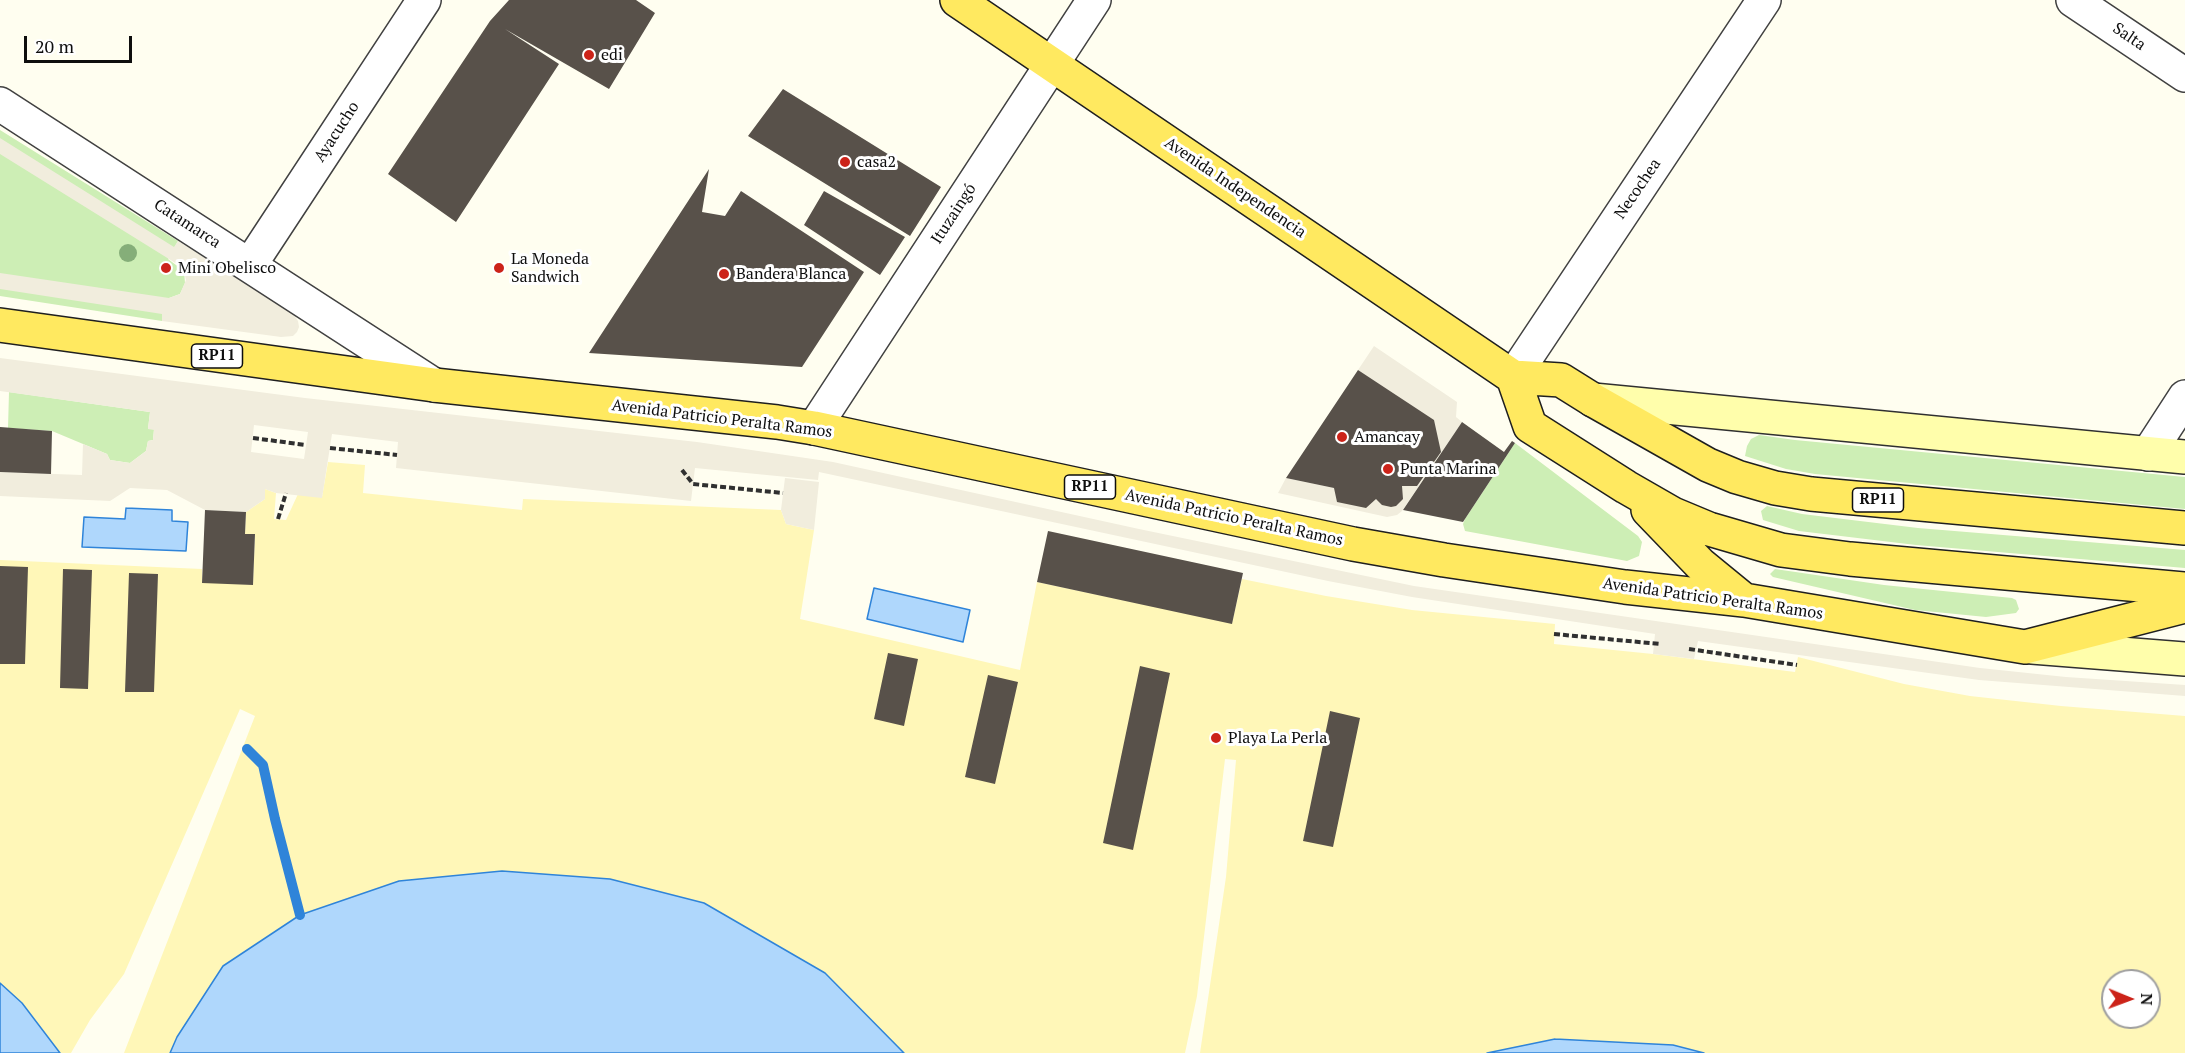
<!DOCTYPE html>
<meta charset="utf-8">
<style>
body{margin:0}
#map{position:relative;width:2185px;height:1053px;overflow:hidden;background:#fffef0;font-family:"PT Serif",serif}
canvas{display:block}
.north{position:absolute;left:2101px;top:969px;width:60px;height:60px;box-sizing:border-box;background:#fff;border:2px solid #9f9f9f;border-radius:50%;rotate:91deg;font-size:16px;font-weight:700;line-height:24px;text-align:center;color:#0e0e0e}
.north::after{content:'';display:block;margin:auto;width:21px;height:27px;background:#cc2319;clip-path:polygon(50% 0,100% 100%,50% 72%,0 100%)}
.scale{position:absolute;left:24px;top:36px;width:108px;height:27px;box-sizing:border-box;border:3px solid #0e0e0e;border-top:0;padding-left:8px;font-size:18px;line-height:21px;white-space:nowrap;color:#0e0e0e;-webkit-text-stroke:4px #fff;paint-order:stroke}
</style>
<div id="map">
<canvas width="2185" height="1053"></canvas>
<div class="north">N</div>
<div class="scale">20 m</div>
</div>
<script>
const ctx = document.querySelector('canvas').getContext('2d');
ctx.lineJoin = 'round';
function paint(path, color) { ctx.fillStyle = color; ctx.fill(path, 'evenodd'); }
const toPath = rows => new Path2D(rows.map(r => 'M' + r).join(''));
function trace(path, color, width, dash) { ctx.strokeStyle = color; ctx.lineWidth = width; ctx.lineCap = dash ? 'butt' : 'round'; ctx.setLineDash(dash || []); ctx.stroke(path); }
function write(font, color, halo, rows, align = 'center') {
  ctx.font = font + ' "PT Serif",serif'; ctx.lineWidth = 6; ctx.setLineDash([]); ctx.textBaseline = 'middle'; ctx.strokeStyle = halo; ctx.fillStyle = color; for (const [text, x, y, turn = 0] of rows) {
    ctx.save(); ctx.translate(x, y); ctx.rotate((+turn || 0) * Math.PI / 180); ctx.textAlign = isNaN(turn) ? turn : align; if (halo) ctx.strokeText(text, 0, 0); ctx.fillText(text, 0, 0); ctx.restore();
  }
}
const green = toPath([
 [0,130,178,241,168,259,184,271,185,283,180,294,169,298,162,321,0,296],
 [9,392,150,412,148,429,154,429,153,440,148,441,146,451,130,463,110,460,107,454,52,431,8,428],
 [1759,435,1795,440,2185,477,2185,509,1815,474,1786,469,1745,456,1747,446,1751,439],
 [1515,443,1638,536,1642,542,1639,556,1627,561,1465,531,1463,524,1465,519],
 [1767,506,1802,514,1918,528,2185,550,2185,568,1916,545,1799,531,1763,520,1761,511],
 [1775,569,1884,585,2012,598,2016,600,2019,609,2016,613,1986,617,1915,610,1773,577,1770,574]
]);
const sand = toPath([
 [328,462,365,465,363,493,522,510,523,499,781,510,786,524,814,530,800,619,1020,670,1037,582,1232,623,1242,579,1326,596,1412,610,1555,624,1554,644,1653,654,1795,672,1798,657,1904,684,1970,696,2061,706,2185,716,2185,1053,1704,1053,1673,1045,1555,1039,1487,1053,1200,1053,1226,877,1236,760,1225,759,1197,996,1185,1053,904,1053,825,973,223,966,177,1037,170,1053,124,1053,255,716,240,709,124,974,90,1020,71,1053,60,1053,22,1003,0,983,0,560,202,569,202,582,253,584,255,535,245,534,246,512,265,499,265,489,276,493,274,519,286,520,298,494,322,497],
 [2113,981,2149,981,2149,1017,2113,1017]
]);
const plaza = toPath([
 [0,138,174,247,178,241,291,311,298,321,299,327,297,332,293,336,281,337,162,321,162,314,0,289,0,273,169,298,180,294,186,280,184,271,177,264,0,154],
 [1374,346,1457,402,1456,417,1462,422,1402,511,1397,515,1387,517,1278,493,1286,478,1334,488,1398,491,1437,435,1358,370],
 [0,358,305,398,697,442,833,462,1139,529,1414,586,1980,668,2066,677,2185,685,2185,696,1979,680,1698,641,1694,659,1653,654,1655,634,1412,597,1328,581,819,472,818,480,695,468,691,501,396,468,398,442,332,434,322,498,276,493,265,489,265,499,246,512,205,510,167,490,130,488,110,501,0,496,0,472,82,475,83,444,107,454,110,460,130,463,146,451,148,441,153,440,154,430,148,429,150,412,0,391],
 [254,425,308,432,304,459,251,452],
 [785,478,819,482,814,530,786,524,781,510]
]);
const water = toPath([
 [126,508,172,510,172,521,188,522,186,551,82,547,84,517,125,519,126,508],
 [874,588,970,610,963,642,867,619,874,588],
 [502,871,610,879,704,903,825,973,904,1053,170,1053,177,1037,223,966,300,915,399,881,502,871],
 [0,983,22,1003,60,1053,0,1053,0,983],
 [1555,1039,1673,1045,1704,1053,1487,1053,1555,1039]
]);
const stream = toPath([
 [247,749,263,765,275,819,300,915]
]);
const building = toPath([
 [509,0,636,0,655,13,609,89,505,29,559,64,456,222,388,174,490,21],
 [783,89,941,187,910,236,748,136],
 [709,169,702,212,725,216,741,191,864,272,802,367,589,353],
 [824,191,905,237,880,275,804,225],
 [1358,370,1434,420,1441,452,1417,486,1402,486,1403,499,1396,506,1391,507,1382,505,1376,499,1366,508,1337,502,1334,488,1286,478],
 [1462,422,1504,452,1512,441,1515,443,1463,522,1403,510],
 [0,427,52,431,51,474,0,472],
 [205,510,246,512,245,534,255,534,253,585,202,583],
 [1048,531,1243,573,1232,624,1037,582],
 [0,566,28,567,25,664,0,664],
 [63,569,92,570,88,689,60,688],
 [129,573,158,574,154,692,125,692],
 [888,653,918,659,904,726,874,719],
 [1140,666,1170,673,1133,850,1103,843],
 [988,675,1018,682,995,784,965,777],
 [1330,711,1360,718,1333,847,1303,841]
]);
const path = toPath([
 [253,438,306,445],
 [330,448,397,455],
 [682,470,693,484,783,493],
 [278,519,286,493],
 [1554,634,1660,644],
 [1689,649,1797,665]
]);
const minor = toPath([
 [2073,0,2185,75],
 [0,104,434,385],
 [250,265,424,0],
 [1513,377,1764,0],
 [814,428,1094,0],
 [2148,454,2185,397]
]);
const secondary = toPath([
 [1593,400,2185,457],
 [2032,647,2185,659]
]);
const primary = toPath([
 [957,0,1513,377],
 [0,325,434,385,777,422,814,428,1353,544,1444,560,1625,587,1744,600,2025,647,2185,606],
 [1513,377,1530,426,1626,487,1673,514,1709,529,1781,550,1850,559,2185,589],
 [1513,377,1561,380,1593,400,1708,465,1737,477,1775,488,1811,494,2185,528],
 [1648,510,1700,564,1744,600]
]);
const trees = [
 [128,253]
];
const markers = [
 [589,55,6,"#cc2319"],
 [845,162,6,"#cc2319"],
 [166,268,6,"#cc2319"],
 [499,268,6,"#cc2319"],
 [724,274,6,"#cc2319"],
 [1342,437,6,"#cc2319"],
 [1388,469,6,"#cc2319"],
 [1216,738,6,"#cc2319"]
];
const shields = [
 [217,356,51],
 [1090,487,51],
 [1878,500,51]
];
const shieldNames = [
 ["RP11",217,356],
 ["RP11",1090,487],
 ["RP11",1878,500]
];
const streetNames = [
 ["Salta",2129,37,34],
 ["Ayacucho",337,132,-57],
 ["Avenida Independencia",1235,188,34],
 ["Necochea",1638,189,-56],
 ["Ituzaingó",954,214,-57],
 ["Catamarca",187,224,33],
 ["Avenida Patricio Peralta Ramos",722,419,7],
 ["Avenida Patricio Peralta Ramos",1234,518,12],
 ["Avenida Patricio Peralta Ramos",1713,599,8]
];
const poiNames = [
 ["edi",601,55],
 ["casa2",857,162],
 ["La Moneda",511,259],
 ["Sandwich",511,277],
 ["Mini Obelisco",178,268],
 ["Bandera Blanca",736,274],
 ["Amancay",1354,437],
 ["Punta Marina",1400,469],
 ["Playa La Perla",1228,738]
];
paint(green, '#cdeeb5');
paint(sand, '#fff7b8');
paint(plaza, '#f1eddd');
paint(water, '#afd7fc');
trace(water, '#2f84d9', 1.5);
trace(stream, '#2f84d9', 10);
paint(building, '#58514a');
trace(minor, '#414141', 36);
trace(secondary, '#303030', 36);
trace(primary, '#1f1f1f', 36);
trace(path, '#303030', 4, [6, 3]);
trace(minor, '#fff', 33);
trace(secondary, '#fffeab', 33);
trace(primary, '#ffe960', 33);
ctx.fillStyle = '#85ae79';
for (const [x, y] of trees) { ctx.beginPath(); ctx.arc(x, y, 9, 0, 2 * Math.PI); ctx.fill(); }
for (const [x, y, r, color] of markers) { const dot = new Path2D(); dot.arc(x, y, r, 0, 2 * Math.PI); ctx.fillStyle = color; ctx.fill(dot); trace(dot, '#fff', 2); }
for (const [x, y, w] of shields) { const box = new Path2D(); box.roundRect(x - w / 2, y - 12, w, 24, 4.5); ctx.fillStyle = '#fff'; ctx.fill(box); trace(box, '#0e0e0e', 1.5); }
write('bold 15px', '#0e0e0e', null, shieldNames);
write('16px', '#0e0e0e', '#fff', streetNames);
write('16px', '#0e0e0e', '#fff', poiNames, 'left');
</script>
